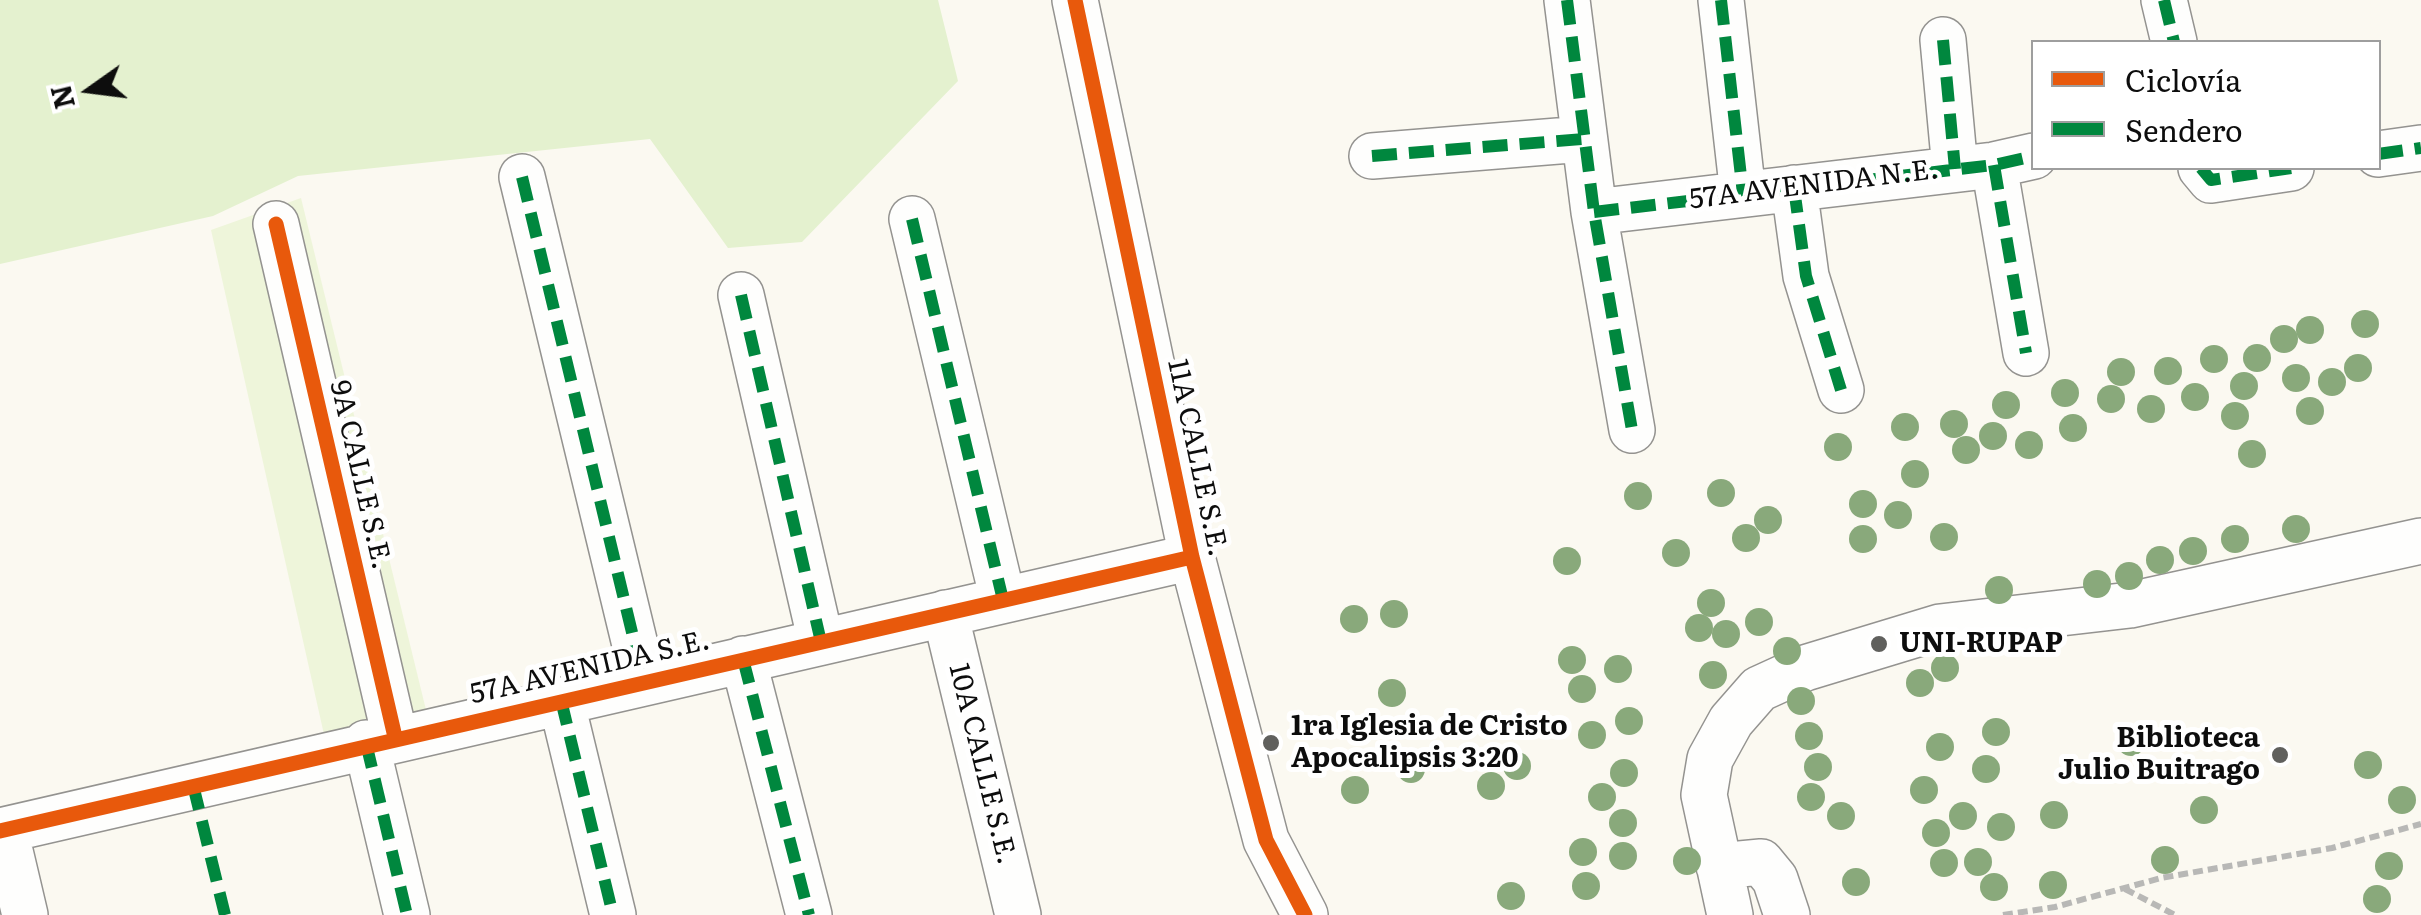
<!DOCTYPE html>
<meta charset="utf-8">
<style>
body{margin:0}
#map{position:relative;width:2421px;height:915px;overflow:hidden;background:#fbf9f1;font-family:Literata,serif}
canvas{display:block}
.legend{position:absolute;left:2031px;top:40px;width:350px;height:130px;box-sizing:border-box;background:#fff;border:2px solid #9e9e9e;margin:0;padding:12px 18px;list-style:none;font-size:30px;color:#0d0d0d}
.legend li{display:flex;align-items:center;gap:20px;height:50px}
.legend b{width:50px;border:2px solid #9e9e9e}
.north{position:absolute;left:40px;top:40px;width:100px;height:100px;-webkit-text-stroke:8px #fff;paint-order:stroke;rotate:256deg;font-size:28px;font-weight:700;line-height:40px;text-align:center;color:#0d0d0d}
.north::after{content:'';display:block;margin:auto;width:35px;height:45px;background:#0d0d0d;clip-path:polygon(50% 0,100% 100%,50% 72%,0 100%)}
</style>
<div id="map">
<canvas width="2421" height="915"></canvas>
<ul class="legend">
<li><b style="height:12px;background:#e8590c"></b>Ciclovía</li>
<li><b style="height:12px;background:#00873e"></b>Sendero</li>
</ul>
<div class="north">N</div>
</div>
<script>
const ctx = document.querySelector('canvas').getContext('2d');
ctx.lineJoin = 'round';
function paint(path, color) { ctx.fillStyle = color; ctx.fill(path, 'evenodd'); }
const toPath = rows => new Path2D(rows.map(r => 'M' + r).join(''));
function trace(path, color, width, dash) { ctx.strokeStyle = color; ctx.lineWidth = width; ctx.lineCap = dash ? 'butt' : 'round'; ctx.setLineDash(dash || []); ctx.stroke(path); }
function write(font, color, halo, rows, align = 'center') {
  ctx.font = font + ' Literata,serif'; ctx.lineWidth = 10; ctx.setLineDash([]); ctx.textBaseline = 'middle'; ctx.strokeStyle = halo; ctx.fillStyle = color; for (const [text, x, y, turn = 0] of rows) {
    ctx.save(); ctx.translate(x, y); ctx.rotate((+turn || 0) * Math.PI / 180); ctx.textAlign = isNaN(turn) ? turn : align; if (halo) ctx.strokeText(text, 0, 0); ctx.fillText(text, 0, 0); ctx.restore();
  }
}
const green = toPath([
 [0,0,938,0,958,81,802,242,728,248,650,139,298,176,213,216,0,264]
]);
const pitch = toPath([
 [301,198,427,714,325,739,211,230]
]);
const path = toPath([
 [2125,889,2175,915],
 [2003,915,2055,907,2161,878,2332,848,2421,824]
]);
const minor = toPath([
 [1075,0,1192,557,1266,840,1305,915],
 [1567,0,1594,212,1632,430],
 [1721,0,1743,194],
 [2164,0,2174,42],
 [1943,40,1955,169],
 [2378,154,2421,148],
 [1372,156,1583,139],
 [1994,165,2026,353],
 [2201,168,2211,180,2291,168],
 [522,177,644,682],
 [1794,188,1806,276,1841,390],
 [1594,212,1994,165,2034,156],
 [912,219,1003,600],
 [276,224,395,737],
 [741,295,821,642],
 [945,613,1018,915],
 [743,659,809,915],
 [561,700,613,915],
 [366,743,407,915],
 [5,830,25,915],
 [0,831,1192,557],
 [1719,866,1761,862,1775,879,1787,915],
 [1730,915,1704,795,1710,759,1731,721,1759,689,1805,668,1940,627,2130,605,2421,541]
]);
const quiet = toPath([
 [1567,0,1594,212,1632,430],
 [1721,0,1743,194],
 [2164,0,2174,42],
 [1943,40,1955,169],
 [2378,154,2421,148],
 [1372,156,1583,139],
 [1994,165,2026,353],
 [2201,168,2211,180,2291,168],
 [522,177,644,682],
 [1794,188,1806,276,1841,390],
 [1594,212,1994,165,2034,156],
 [912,219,1003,600],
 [741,295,821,642],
 [743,659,809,915],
 [561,700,613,915],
 [366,743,407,915],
 [193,785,225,915]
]);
const cycleway = toPath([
 [1075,0,1192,557,1266,840,1305,915],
 [276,224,395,737],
 [0,831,1192,557]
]);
const trees = [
 [2365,324],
 [2310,330],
 [2284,339],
 [2257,358],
 [2214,359],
 [2358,368],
 [2168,371],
 [2121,372],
 [2296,378],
 [2332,382],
 [2244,386],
 [2065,393],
 [2195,397],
 [2111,399],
 [2006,405],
 [2151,409],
 [2310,411],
 [2235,416],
 [1954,424],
 [1905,427],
 [2073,428],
 [1993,436],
 [2029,445],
 [1838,447],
 [1966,450],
 [2252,454],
 [1915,474],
 [1721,493],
 [1638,496],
 [1863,504],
 [1898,515],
 [1768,520],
 [2296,529],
 [1944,537],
 [1746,538],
 [1863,539],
 [2235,539],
 [2193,551],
 [1676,553],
 [2160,560],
 [1567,561],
 [2129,576],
 [2097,584],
 [1999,590],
 [1711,603],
 [1394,614],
 [1354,619],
 [1759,622],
 [1699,628],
 [1726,634],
 [1787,651],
 [1572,660],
 [1945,668],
 [1618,669],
 [1713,675],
 [1920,683],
 [1582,689],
 [1392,693],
 [1801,701],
 [1629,721],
 [1996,732],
 [1592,735],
 [1809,736],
 [2131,742],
 [1940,747],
 [2368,765],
 [1517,766],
 [1818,767],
 [1411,769],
 [1986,769],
 [1624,773],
 [1491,786],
 [1355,790],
 [1924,790],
 [1602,797],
 [1811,797],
 [2402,800],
 [2204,810],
 [2054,815],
 [1841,816],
 [1963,816],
 [1623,823],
 [2001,827],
 [1936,833],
 [1583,852],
 [1623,856],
 [2165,860],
 [1687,861],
 [1978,862],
 [1944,863],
 [2389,866],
 [1856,882],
 [2053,885],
 [1586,886],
 [1994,887],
 [1511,896],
 [2377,899]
];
const markers = [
 [1879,644,10,"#60605d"],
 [1271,743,10,"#60605d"],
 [2280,755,10,"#60605d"]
];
const streetNames = [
 ["57A AVENIDA N.E.",1814,185,-7],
 ["11A CALLE S.E.",1197,458,78],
 ["9A CALLE S.E.",360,475,77],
 ["57A AVENIDA S.E.",590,668,-13],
 ["10A CALLE S.E.",982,764,76]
];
const poiNames = [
 ["UNI-RUPAP",1899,644],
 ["1ra Iglesia de Cristo",1291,727],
 ["Apocalipsis 3:20",1291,759],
 ["Biblioteca",2260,739,"right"],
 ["Julio Buitrago",2260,771,"right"]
];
paint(green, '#e4f1cf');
paint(pitch, '#eef5da');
trace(minor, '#949390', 48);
trace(path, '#b8b8b6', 6, [10, 5]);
trace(minor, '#fefefd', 45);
trace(quiet, '#00873e', 12, [25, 12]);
trace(cycleway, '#e8590c', 15);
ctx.fillStyle = '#89a97b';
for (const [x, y] of trees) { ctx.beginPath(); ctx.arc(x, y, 14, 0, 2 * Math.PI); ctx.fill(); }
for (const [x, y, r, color] of markers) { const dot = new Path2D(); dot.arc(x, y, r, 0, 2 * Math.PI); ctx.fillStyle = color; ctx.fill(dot); trace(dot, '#fff', 4); }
write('28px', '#0d0d0d', '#fff', streetNames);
write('bold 28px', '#0d0d0d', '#fff', poiNames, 'left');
</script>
